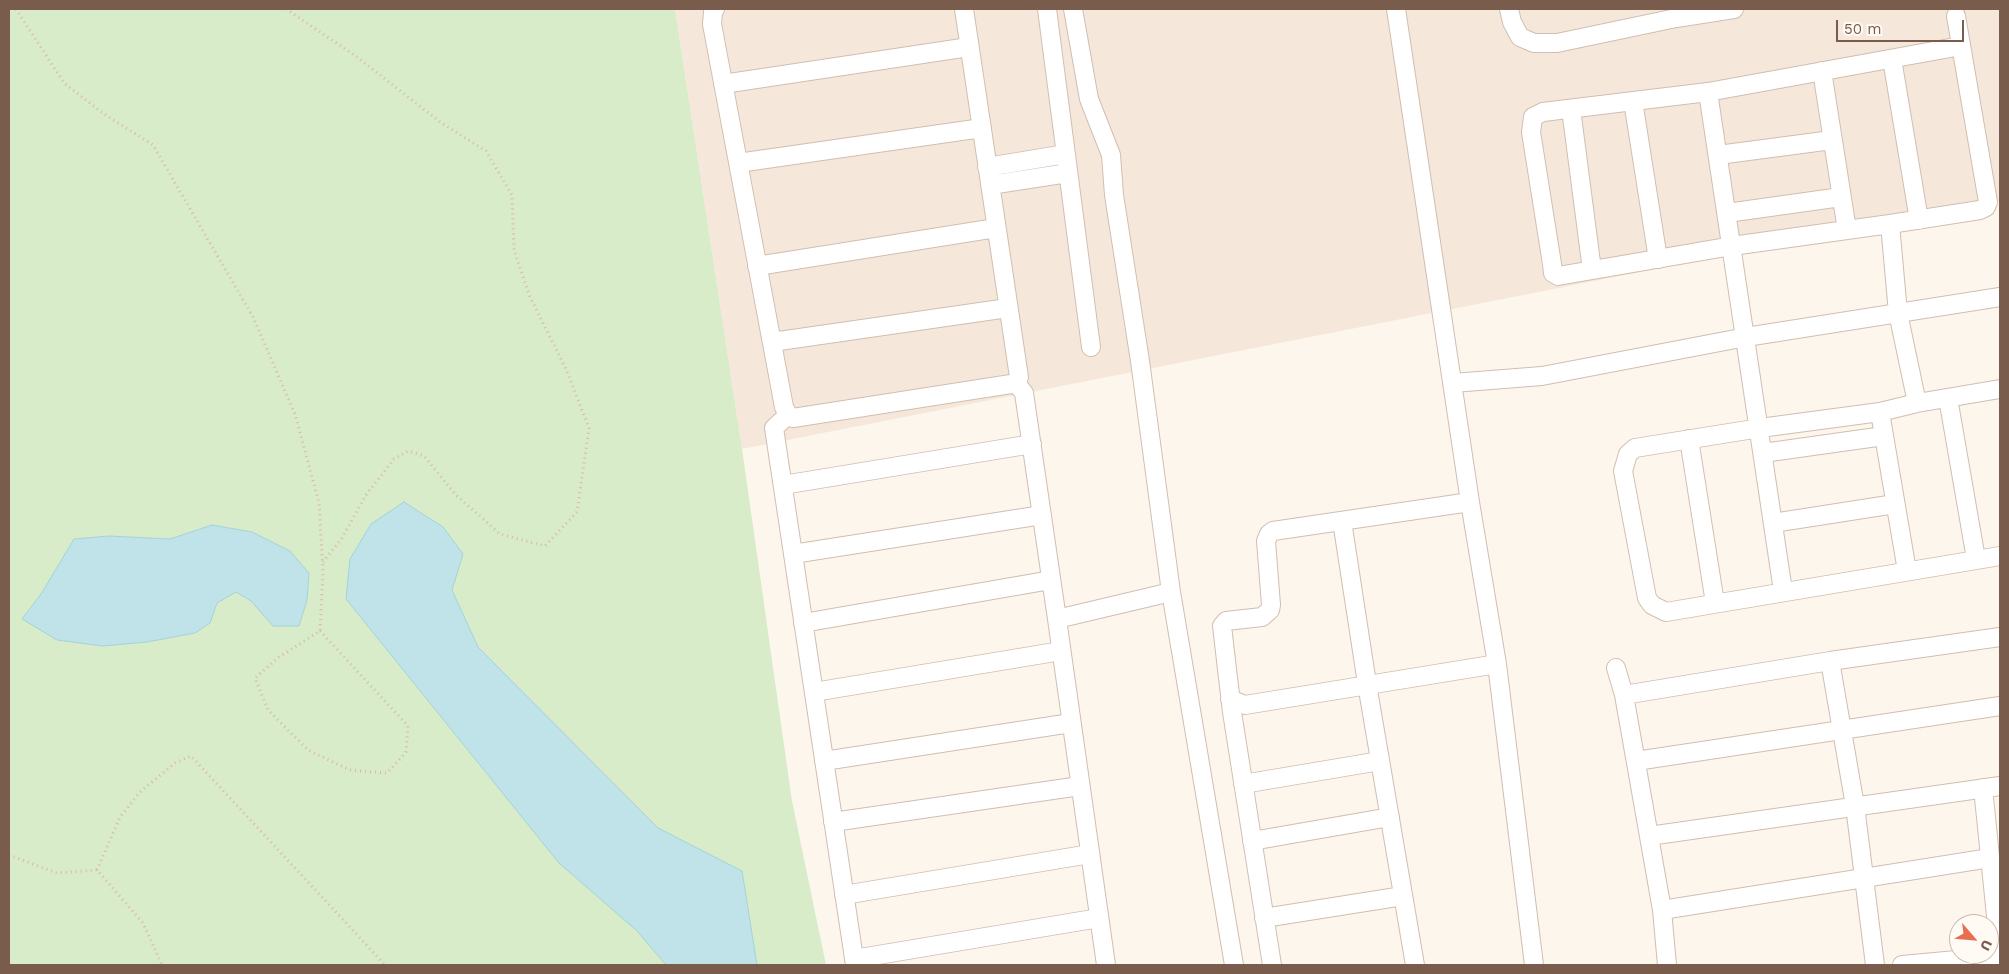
<!DOCTYPE html>
<style>
body{margin:0}
#map{position:relative;width:2009px;height:974px;overflow:hidden;background:#fdf6ec;font-family:"Work Sans",sans-serif}
canvas{display:block}
.frame{position:absolute;inset:0;border:10px solid #7a5c4d;pointer-events:none}
.north{position:absolute;left:1949px;top:914px;width:50px;height:50px;box-sizing:border-box;background:#fffaf3;border:1px solid #cabbb1;border-radius:50%;rotate:117deg;font-size:14px;font-weight:700;line-height:20px;text-align:center;color:#7a5c4d}
.north::after{content:'';display:block;margin:auto;width:18px;height:22px;background:#e76f51;clip-path:polygon(50% 0,100% 100%,50% 72%,0 100%)}
.scale{position:absolute;left:1836px;top:20px;width:128px;height:22px;box-sizing:border-box;border:2px solid #7a5c4d;border-top:0;padding-left:6px;font-size:15px;line-height:18px;white-space:nowrap;color:#7a5c4d;-webkit-text-stroke:4px #fffaf3;paint-order:stroke}
</style>
<div id="map">
<canvas width="2009" height="974"></canvas>
<div class="frame"></div>
<div class="north">U</div>
<div class="scale">50 m</div>
</div>
<script>
const ctx = document.querySelector('canvas').getContext('2d');
ctx.lineJoin = 'round';
function paint(path, color) { ctx.fillStyle = color; ctx.fill(path, 'evenodd'); }
const toPath = rows => new Path2D(rows.map(r => 'M' + r).join(''));
function trace(path, color, width, dash) { ctx.strokeStyle = color; ctx.lineWidth = width; ctx.lineCap = dash ? 'butt' : 'round'; ctx.setLineDash(dash || []); ctx.stroke(path); }
const residential = toPath([
 [675,9,2000,9,2000,201,742,449]
]);
const green = toPath([
 [9,9,675,9,742,449,792,801,826,965,9,965]
]);
const water = toPath([
 [404,502,443,527,463,554,452,590,478,647,658,828,742,871,757,965,666,965,637,931,559,863,346,599,350,559,371,524,404,502],
 [212,525,252,532,290,551,309,573,307,600,299,626,273,626,251,601,236,592,217,603,210,623,195,633,147,642,103,646,57,640,22,619,41,594,74,539,109,536,170,539,212,525]
]);
const path = toPath([
 [16,9,64,83,104,114,153,145,253,317,295,414,319,503,323,572,320,631,279,657,255,678,268,710,308,750,350,770,387,773,406,752,408,726,320,631],
 [286,9,357,57,440,122,486,151,512,195,514,250,530,297,566,369,589,428,577,512,545,546,500,534,456,495,424,456,408,451,394,459,366,495,342,538,323,562],
 [9,855,57,873,97,870,143,923,162,965],
 [97,870,120,817,140,792,175,763,191,756,385,965]
]);
const minor = toPath([
 [715,9,713,12,712,24,784,407,788,415,793,418,1011,384,1016,383,1019,377,964,9],
 [1047,9,1091,347],
 [1073,9,1089,99,1111,155,1114,195,1140,361,1171,592],
 [1396,9,1470,502,1497,664,1534,965],
 [1509,9,1512,22,1520,37,1534,43,1557,43,1676,18,1734,9],
 [1892,59,1919,220],
 [1822,71,1847,230],
 [723,84,969,47],
 [1708,92,1783,591],
 [1633,101,1658,259],
 [1571,109,1592,270],
 [1718,155,1832,140],
 [738,163,982,128],
 [987,167,1066,154],
 [990,185,1068,173],
 [1727,213,1841,197],
 [1890,224,1732,246,1558,276,1553,273,1552,264,1531,132,1533,117,1543,112,1708,92,1961,46],
 [757,266,996,228],
 [772,342,1008,308],
 [1016,383,1024,393,1057,619],
 [1453,383,1542,376,1746,337,2000,297],
 [2000,389,1917,403,1880,412,1760,428,1635,448,1628,454,1623,471,1647,598,1652,605,1666,612,2000,556],
 [1948,398,1976,559],
 [1917,403,1898,313,1890,224,1980,210,1986,207,1988,202,1956,16],
 [1880,412,1907,571],
 [788,415,774,428,855,965],
 [1689,439,1715,603],
 [1763,453,1884,436],
 [783,485,1032,444],
 [1342,521,1368,690,1415,965],
 [1773,523,1895,504],
 [793,554,1042,515],
 [803,623,1051,580],
 [1830,661,1855,806,1875,965],
 [1616,668,1624,695,1830,661,2000,637],
 [814,692,1061,651],
 [1624,695,1662,910,1667,965],
 [1230,699,1245,705,1497,664],
 [824,761,1071,723],
 [1636,761,2000,706],
 [1243,784,1380,761],
 [1983,788,2000,955],
 [833,822,1080,786],
 [1649,836,2000,786],
 [1252,841,1390,817],
 [844,895,1090,854],
 [1662,910,1990,858],
 [1264,918,1403,896],
 [854,959,1099,918],
 [1106,965,1057,619,1171,592,1234,965],
 [1272,965,1232,712,1222,626,1226,621,1262,617,1270,610,1271,605,1266,541,1269,534,1273,531,1470,502],
 [1902,965,2000,956]
]);
paint(residential, '#f5e8da');
paint(green, '#d8ecc9');
paint(water, '#bfe3e8');
trace(water, '#a5d3da', 1);
trace(minor, '#d1beb0', 20);
trace(path, '#d9b8a5', 3, [1, 4]);
trace(minor, '#fff', 18);
</script>
